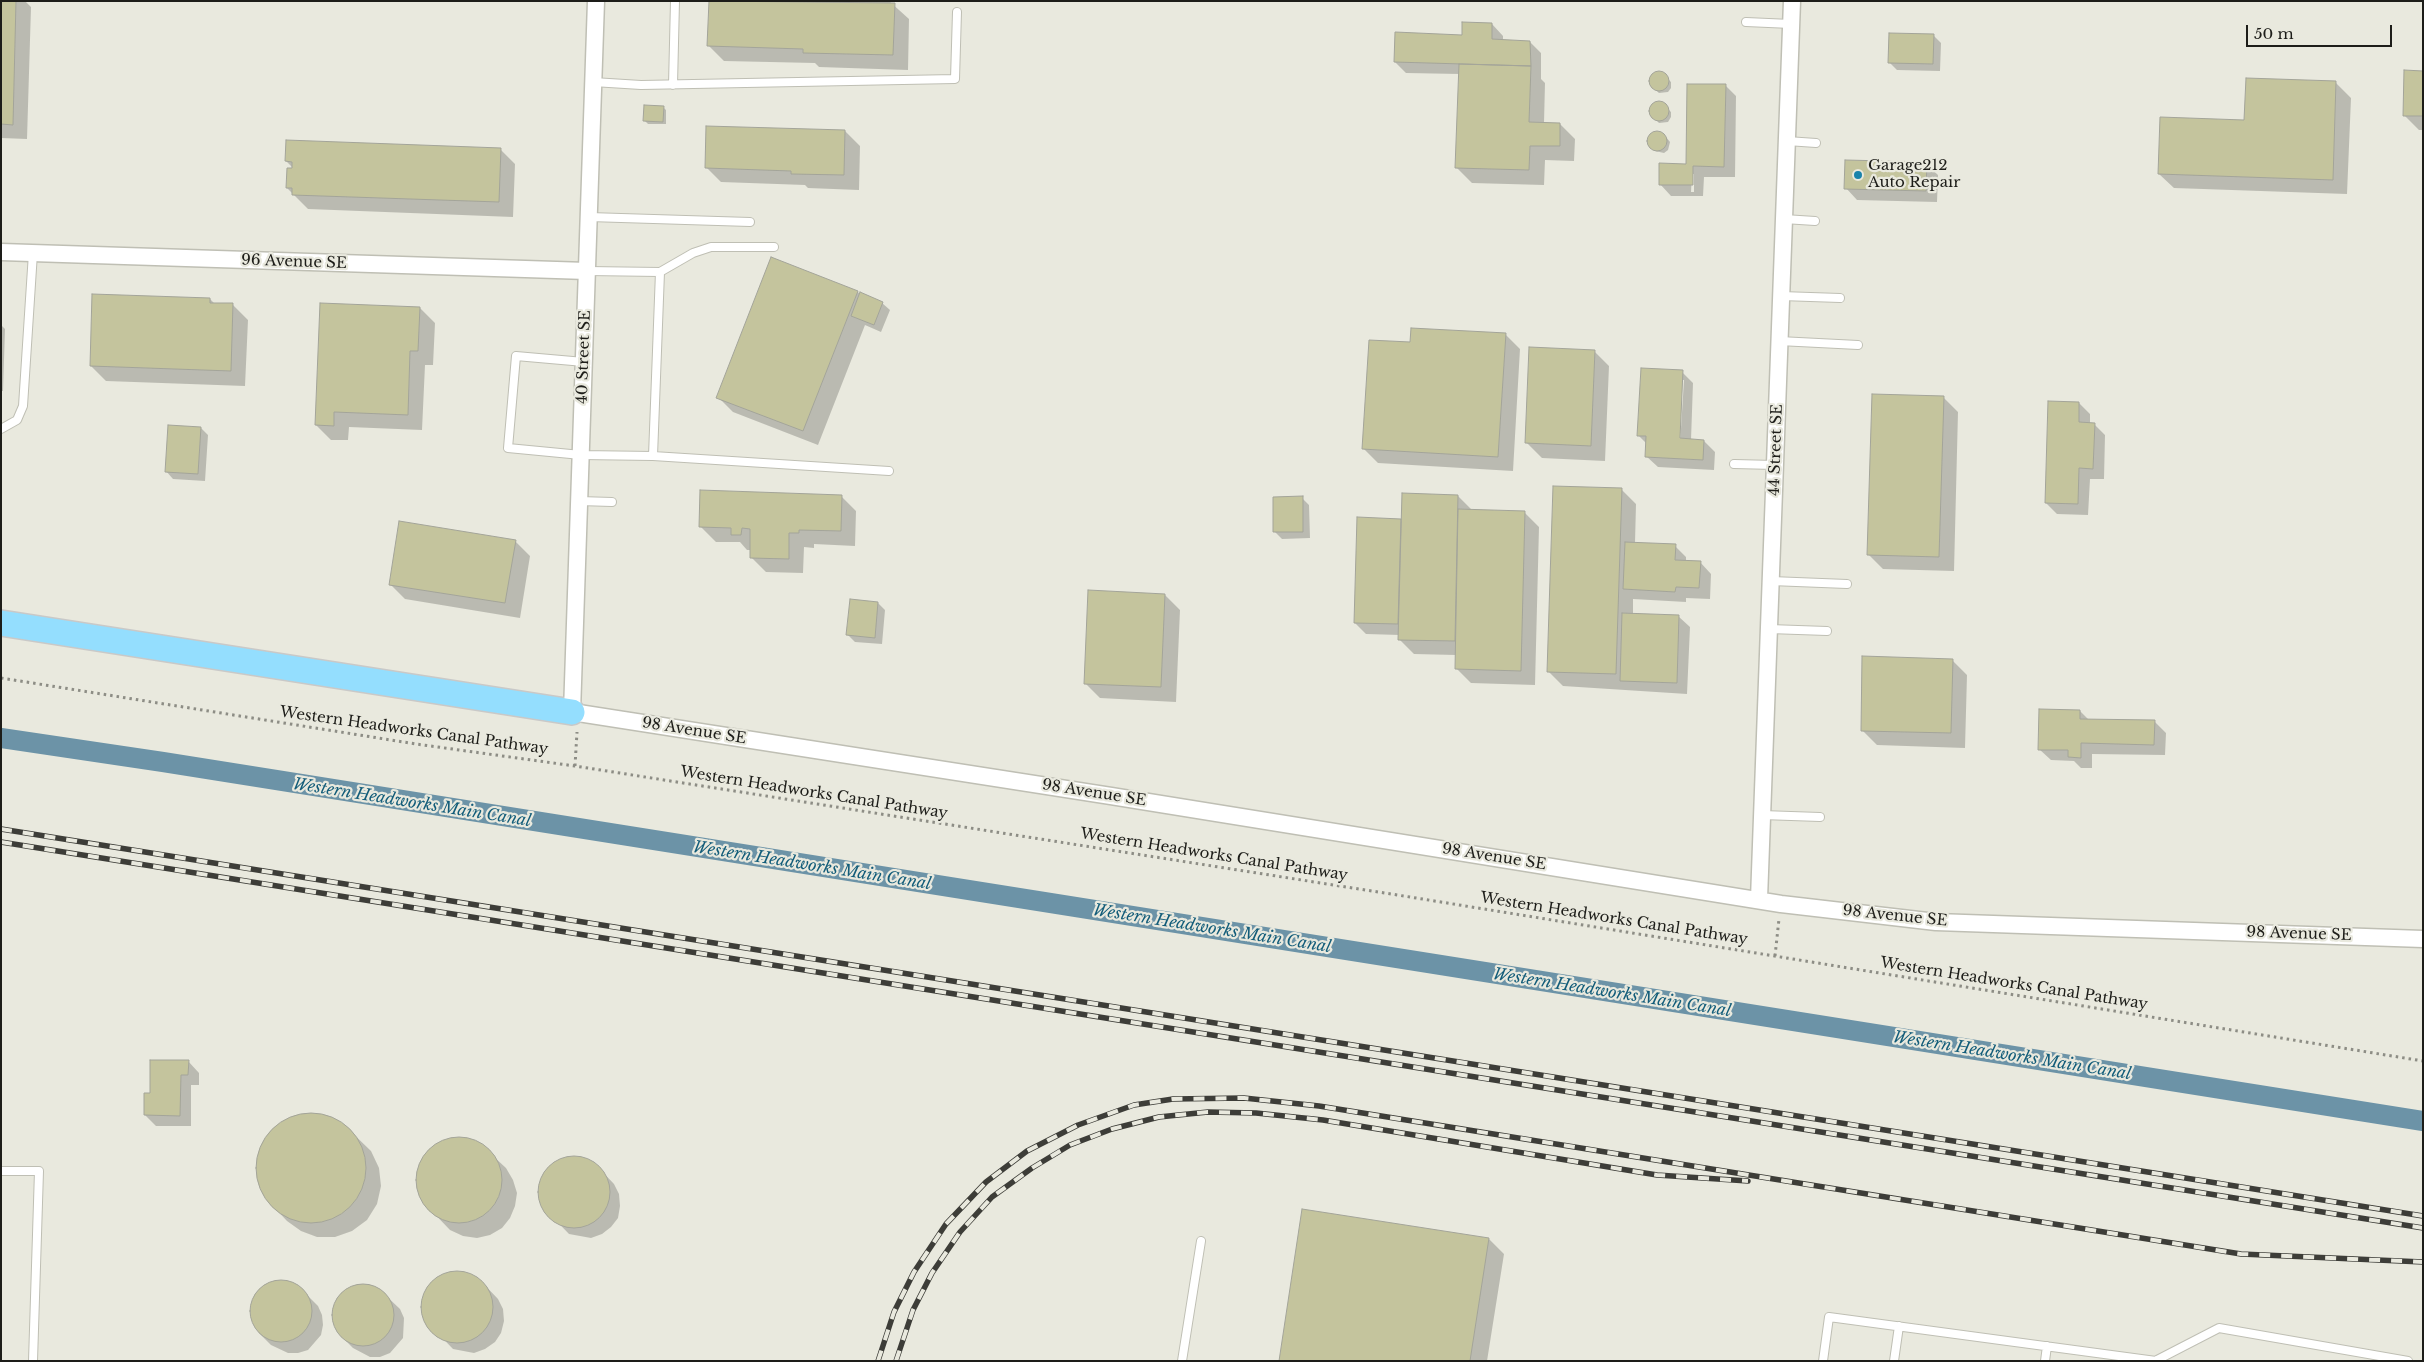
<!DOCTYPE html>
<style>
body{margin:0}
#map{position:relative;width:2424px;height:1362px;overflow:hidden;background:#e9e9de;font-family:"Libre Baskerville",serif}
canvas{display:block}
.frame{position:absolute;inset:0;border:2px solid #1d1d19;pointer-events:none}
.scale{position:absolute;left:2246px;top:25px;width:146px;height:22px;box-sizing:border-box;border:2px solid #1d1d19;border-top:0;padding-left:6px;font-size:15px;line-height:18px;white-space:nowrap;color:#1d1d19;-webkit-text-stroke:4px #e9e9de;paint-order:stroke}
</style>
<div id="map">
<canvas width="2424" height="1362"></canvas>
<div class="frame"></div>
<div class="scale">50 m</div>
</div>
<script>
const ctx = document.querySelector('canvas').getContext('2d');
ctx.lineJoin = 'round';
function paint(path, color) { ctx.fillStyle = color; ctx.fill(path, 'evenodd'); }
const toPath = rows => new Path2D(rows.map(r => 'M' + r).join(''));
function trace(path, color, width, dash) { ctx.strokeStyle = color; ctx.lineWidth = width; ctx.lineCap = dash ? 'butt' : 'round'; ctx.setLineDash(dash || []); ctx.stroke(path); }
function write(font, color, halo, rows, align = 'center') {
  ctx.font = font + ' "Libre Baskerville",serif'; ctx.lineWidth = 4.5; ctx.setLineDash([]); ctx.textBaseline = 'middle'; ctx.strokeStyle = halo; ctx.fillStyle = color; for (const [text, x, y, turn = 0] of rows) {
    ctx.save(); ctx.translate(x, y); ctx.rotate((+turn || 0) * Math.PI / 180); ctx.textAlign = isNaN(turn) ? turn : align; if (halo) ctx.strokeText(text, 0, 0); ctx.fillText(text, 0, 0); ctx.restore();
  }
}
const shadow = toPath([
 [1,1,25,1,31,7,27,139,1,138],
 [710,1,889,1,909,19,908,70,819,67,815,63,724,61,709,46],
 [1492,24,1503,36,1503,41,1530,42,1541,53,1541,79,1545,83,1544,123,1560,124,1575,139,1574,161,1545,160,1544,185,1472,183,1457,168,1460,74,1406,73,1395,62],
 [1933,35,1941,43,1940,71,1897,70,1890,63],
 [1661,72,1671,82,1671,88,1668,92,1659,93,1651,86,1650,80,1655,73],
 [2423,72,2423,130,2419,130,2404,115],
 [2336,83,2351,98,2347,194,2174,188,2159,174],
 [1725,85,1736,96,1735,177,1704,177,1703,196,1671,196,1660,184,1687,165],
 [1692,174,1694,174,1694,192,1691,192],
 [1655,102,1661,102,1671,112,1671,117,1668,122,1659,123,1651,115,1651,107],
 [663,107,666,110,666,124,648,124,644,120],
 [845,131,860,146,859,190,808,188,805,185,721,182,706,167],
 [1653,133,1662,133,1666,137,1670,142,1668,150,1664,153,1655,151,1652,148,1649,143,1649,137],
 [500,149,515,164,513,217,308,209,287,188,294,169,286,161],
 [1926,164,1938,175,1937,202,1857,200,1846,188],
 [857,292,882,303,890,310,881,332,865,325,818,445,733,412,718,397],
 [210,299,215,304,233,305,248,320,245,386,106,381,91,366],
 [420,308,435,323,433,365,425,365,422,430,349,427,348,440,331,440,316,425],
 [1,325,5,329,3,391,1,391],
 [1505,334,1520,349,1513,471,1378,463,1363,448,1411,343],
 [1594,351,1609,366,1605,461,1542,458,1527,443],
 [1682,372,1693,383,1691,440,1704,441,1715,452,1714,470,1658,467,1646,456,1647,444,1638,435],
 [1681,380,1684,380,1680,445,1678,445],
 [1943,397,1958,412,1954,571,1883,569,1868,554],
 [2079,403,2090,414,2090,424,2094,424,2105,435,2104,479,2090,479,2088,515,2057,514,2046,503],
 [201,428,208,435,205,481,173,479,166,471],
 [1621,489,1636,504,1635,543,1675,546,1686,557,1686,562,1700,562,1711,574,1710,599,1686,598,1686,602,1633,599,1633,614,1678,616,1690,627,1687,694,1563,686,1548,671],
 [841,496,856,511,855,546,814,544,814,548,804,547,803,573,766,572,751,557,751,550,747,550,740,542,716,542,701,527],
 [1458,496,1473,511,1524,512,1539,527,1535,685,1471,683,1456,668,1456,655,1414,654,1399,639,1400,635,1366,634,1355,623,1400,520,1402,522],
 [1302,498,1309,505,1310,538,1282,539,1274,531],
 [515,541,530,556,520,618,405,599,390,584],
 [1165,595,1180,610,1176,702,1100,698,1085,683],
 [878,603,885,610,882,644,855,642,848,635],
 [1952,660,1967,675,1965,748,1877,745,1862,730],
 [2080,711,2089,720,2154,721,2166,733,2165,755,2092,754,2092,768,2081,768,2074,761,2051,760,2039,749],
 [188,1061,199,1073,199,1085,191,1085,191,1126,156,1126,145,1115,151,1094],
 [307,1113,325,1115,342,1123,371,1151,379,1168,381,1186,377,1204,367,1220,352,1231,335,1237,317,1237,301,1231,287,1221,272,1205,262,1191,257,1175,258,1157,264,1141,274,1128,289,1118],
 [454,1139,467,1140,480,1144,506,1168,513,1180,517,1193,515,1206,510,1218,502,1228,490,1235,477,1238,463,1236,450,1230,425,1204,419,1191,418,1177,421,1163,429,1152,440,1143],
 [572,1157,583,1158,594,1163,614,1184,619,1194,620,1206,618,1218,611,1227,602,1234,591,1238,569,1234,542,1206,540,1185,544,1175,560,1160],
 [1489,1239,1504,1254,1487,1361,1280,1361],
 [455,1272,467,1273,478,1278,498,1299,503,1309,504,1321,501,1333,495,1342,485,1349,474,1353,453,1349,426,1321,423,1300,427,1290,444,1275],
 [279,1281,289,1282,298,1286,318,1306,322,1315,323,1325,321,1335,308,1350,298,1353,288,1353,271,1345,259,1333,251,1315,251,1306,261,1289],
 [361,1284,371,1285,380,1290,400,1309,404,1318,403,1338,390,1353,380,1357,370,1357,353,1348,341,1336,333,1318,333,1309,343,1292]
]);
const canal = toPath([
 [1,738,163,762,2423,1121]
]);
const building = toPath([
 [1,1,16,1,13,125,1,124,1,1],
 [709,1,895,3,893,55,803,53,803,49,707,46,709,1],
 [1462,22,1492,23,1492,39,1530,41,1531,66,1394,62,1395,32,1462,35,1462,22],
 [1889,33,1934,34,1933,64,1888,63,1889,33],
 [1459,64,1531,66,1529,122,1560,123,1560,146,1530,146,1529,170,1455,168,1459,64],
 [2404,70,2423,71,2423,116,2403,116,2404,70],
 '1649 81a10 10 0 1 1 20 0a10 10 0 1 1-20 0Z',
 [2246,78,2336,81,2333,180,2158,174,2160,117,2244,120,2246,78],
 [1687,84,1726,84,1724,167,1693,166,1693,185,1659,185,1659,163,1686,164,1687,84],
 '1649 111a10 10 0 1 1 20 0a10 10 0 1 1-20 0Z',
 [644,105,664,106,663,122,643,121,644,105],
 [706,126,845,130,844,175,791,174,791,171,705,168,706,126],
 '1647 141a10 10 0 1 1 20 0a10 10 0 1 1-20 0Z',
 [286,140,501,148,499,202,292,195,292,188,286,188,287,168,292,168,292,162,285,161,286,140],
 [1845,160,1927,162,1926,191,1844,189,1845,160],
 [771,257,858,291,803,431,716,398,771,257],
 [860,292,883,302,874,325,851,316,860,292],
 [92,294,210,298,210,303,233,303,231,371,90,366,92,294],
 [320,303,420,307,418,351,410,351,408,415,334,412,334,426,315,425,320,303],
 [1411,328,1506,333,1498,457,1362,449,1369,340,1410,342,1411,328],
 [1529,347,1595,350,1591,446,1525,443,1529,347],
 [1641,368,1683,370,1680,438,1704,440,1703,460,1645,457,1646,436,1637,436,1641,368],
 [1872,394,1944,396,1939,557,1867,555,1872,394],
 [2048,401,2079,402,2079,422,2095,423,2093,469,2079,468,2078,504,2045,503,2048,401],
 [168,425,201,427,198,474,165,472,168,425],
 [1553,486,1622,488,1616,674,1547,672,1553,486],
 [700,490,842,495,841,531,799,530,799,533,789,533,789,559,750,558,750,529,742,528,741,535,731,535,731,528,699,527,700,490],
 [1402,493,1458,495,1455,641,1398,640,1402,493],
 [1303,496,1303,532,1273,532,1273,497,1303,496],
 [1458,509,1525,511,1521,671,1455,669,1458,509],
 [1357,517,1401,519,1398,624,1354,623,1357,517],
 [399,521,516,540,505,603,389,585,399,521],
 [1625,542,1676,544,1675,560,1701,561,1699,588,1676,587,1675,592,1623,589,1625,542],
 [1088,590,1165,594,1161,687,1084,684,1088,590],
 [850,599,878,602,875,638,846,635,850,599],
 [1622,613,1679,615,1677,683,1620,681,1622,613],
 [1862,656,1953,659,1951,733,1861,731,1862,656],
 [2039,709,2080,710,2080,719,2155,720,2154,745,2081,743,2081,758,2068,757,2068,750,2038,750,2039,709],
 [150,1060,189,1060,188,1075,181,1075,180,1116,144,1115,144,1093,150,1093,150,1060],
 '256 1168a55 55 0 1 1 110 0a55 55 0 1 1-110 0Z',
 '416 1180a43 43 0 1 1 86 0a43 43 0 1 1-86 0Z',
 '538 1192a36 36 0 1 1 72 0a36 36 0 1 1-72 0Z',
 [1302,1209,1489,1238,1470,1361,1279,1361,1302,1209],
 '421 1307a36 36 0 1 1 72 0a36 36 0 1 1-72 0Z',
 '250 1311a31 31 0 1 1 62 0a31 31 0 1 1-62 0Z',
 '332 1315a31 31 0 1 1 62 0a31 31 0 1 1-62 0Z'
]);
const path = toPath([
 [1,678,416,744,575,766,1410,897,2423,1061],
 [575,766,577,732],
 [1775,956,1779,919]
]);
const service = toPath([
 [1746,22,1791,24],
 [593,82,641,85,955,79,957,12],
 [673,85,675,1],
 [1787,141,1816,143],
 [589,217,750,222],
 [1784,219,1815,221],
 [587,271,660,272,693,253,711,247,774,247],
 [1781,296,1840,298],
 [1779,341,1858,345],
 [584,362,516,356,508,448,581,455,653,456,660,272],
 [1,429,17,420,23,406,33,253],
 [653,456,889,471],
 [1734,464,1775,465],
 [579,501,612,502],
 [1771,581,1847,584],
 [1769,629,1827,631],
 [1762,815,1820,817],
 [1,1171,39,1171,33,1361],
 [2157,1360,2219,1328,2408,1361],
 [1182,1361,1201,1241],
 [1823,1361,1829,1317,2156,1361],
 [1894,1361,1899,1326],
 [2045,1361,2047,1346]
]);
const minor = toPath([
 [596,1,572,712,1111,796,1781,904,1936,922,2423,939],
 [1,252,587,271],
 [1759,899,1792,1]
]);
const primary = toPath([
 [1,623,572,712]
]);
const rail = toPath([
 [1,829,2423,1216],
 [1,842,2423,1228],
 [878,1361,894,1312,914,1272,946,1224,986,1182,1027,1151,1078,1125,1134,1105,1173,1099,1244,1098,1319,1106,2241,1254,2423,1262],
 [896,1361,913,1310,932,1273,960,1232,992,1197,1032,1168,1070,1145,1112,1129,1159,1117,1208,1112,1256,1113,1323,1120,1657,1175,1748,1181]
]);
const markers = [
 [1858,175,5,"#1983ab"]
];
const poiNames = [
 ["Garage212",1868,166],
 ["Auto Repair",1868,183]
];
const streetNames = [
 ["96 Avenue SE",294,262,2],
 ["40 Street SE",584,357,-88],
 ["44 Street SE",1776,450,-88],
 ["Western Headworks Canal Pathway",414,731,8],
 ["98 Avenue SE",694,731,9],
 ["Western Headworks Canal Pathway",814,793,9],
 ["98 Avenue SE",1094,793,9],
 ["Western Headworks Canal Pathway",1214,855,9],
 ["98 Avenue SE",1494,857,9],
 ["98 Avenue SE",1895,916,6],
 ["Western Headworks Canal Pathway",1614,919,9],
 ["98 Avenue SE",2299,934,2],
 ["Western Headworks Canal Pathway",2014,984,9]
];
const waterNames = [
 ["Western Headworks Main Canal",412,803,9],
 ["Western Headworks Main Canal",812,866,9],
 ["Western Headworks Main Canal",1212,929,9],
 ["Western Headworks Main Canal",1612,993,9],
 ["Western Headworks Main Canal",2012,1056,9]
];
paint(shadow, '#0003');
trace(canal, '#6c93a7', 20);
paint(building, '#c4c49d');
trace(building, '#a3a499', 1);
trace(service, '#bfbfb4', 10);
trace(minor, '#bfbfb4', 19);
trace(primary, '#c9c9c8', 28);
trace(path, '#8d8d85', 3, [2.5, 4]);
trace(service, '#fff', 8);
trace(minor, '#fff', 16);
trace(primary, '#94defe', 25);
trace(rail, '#3d3d38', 5.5);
trace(rail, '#e9e9de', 4, [11]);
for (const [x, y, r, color] of markers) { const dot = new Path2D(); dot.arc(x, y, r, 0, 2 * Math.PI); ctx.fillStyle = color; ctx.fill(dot); trace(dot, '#e9e9de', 2); }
write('15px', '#1d1d19', '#e9e9de', poiNames, 'left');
write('15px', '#1d1d19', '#e9e9de', streetNames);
write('italic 16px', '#125c79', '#e9e9de', waterNames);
</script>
